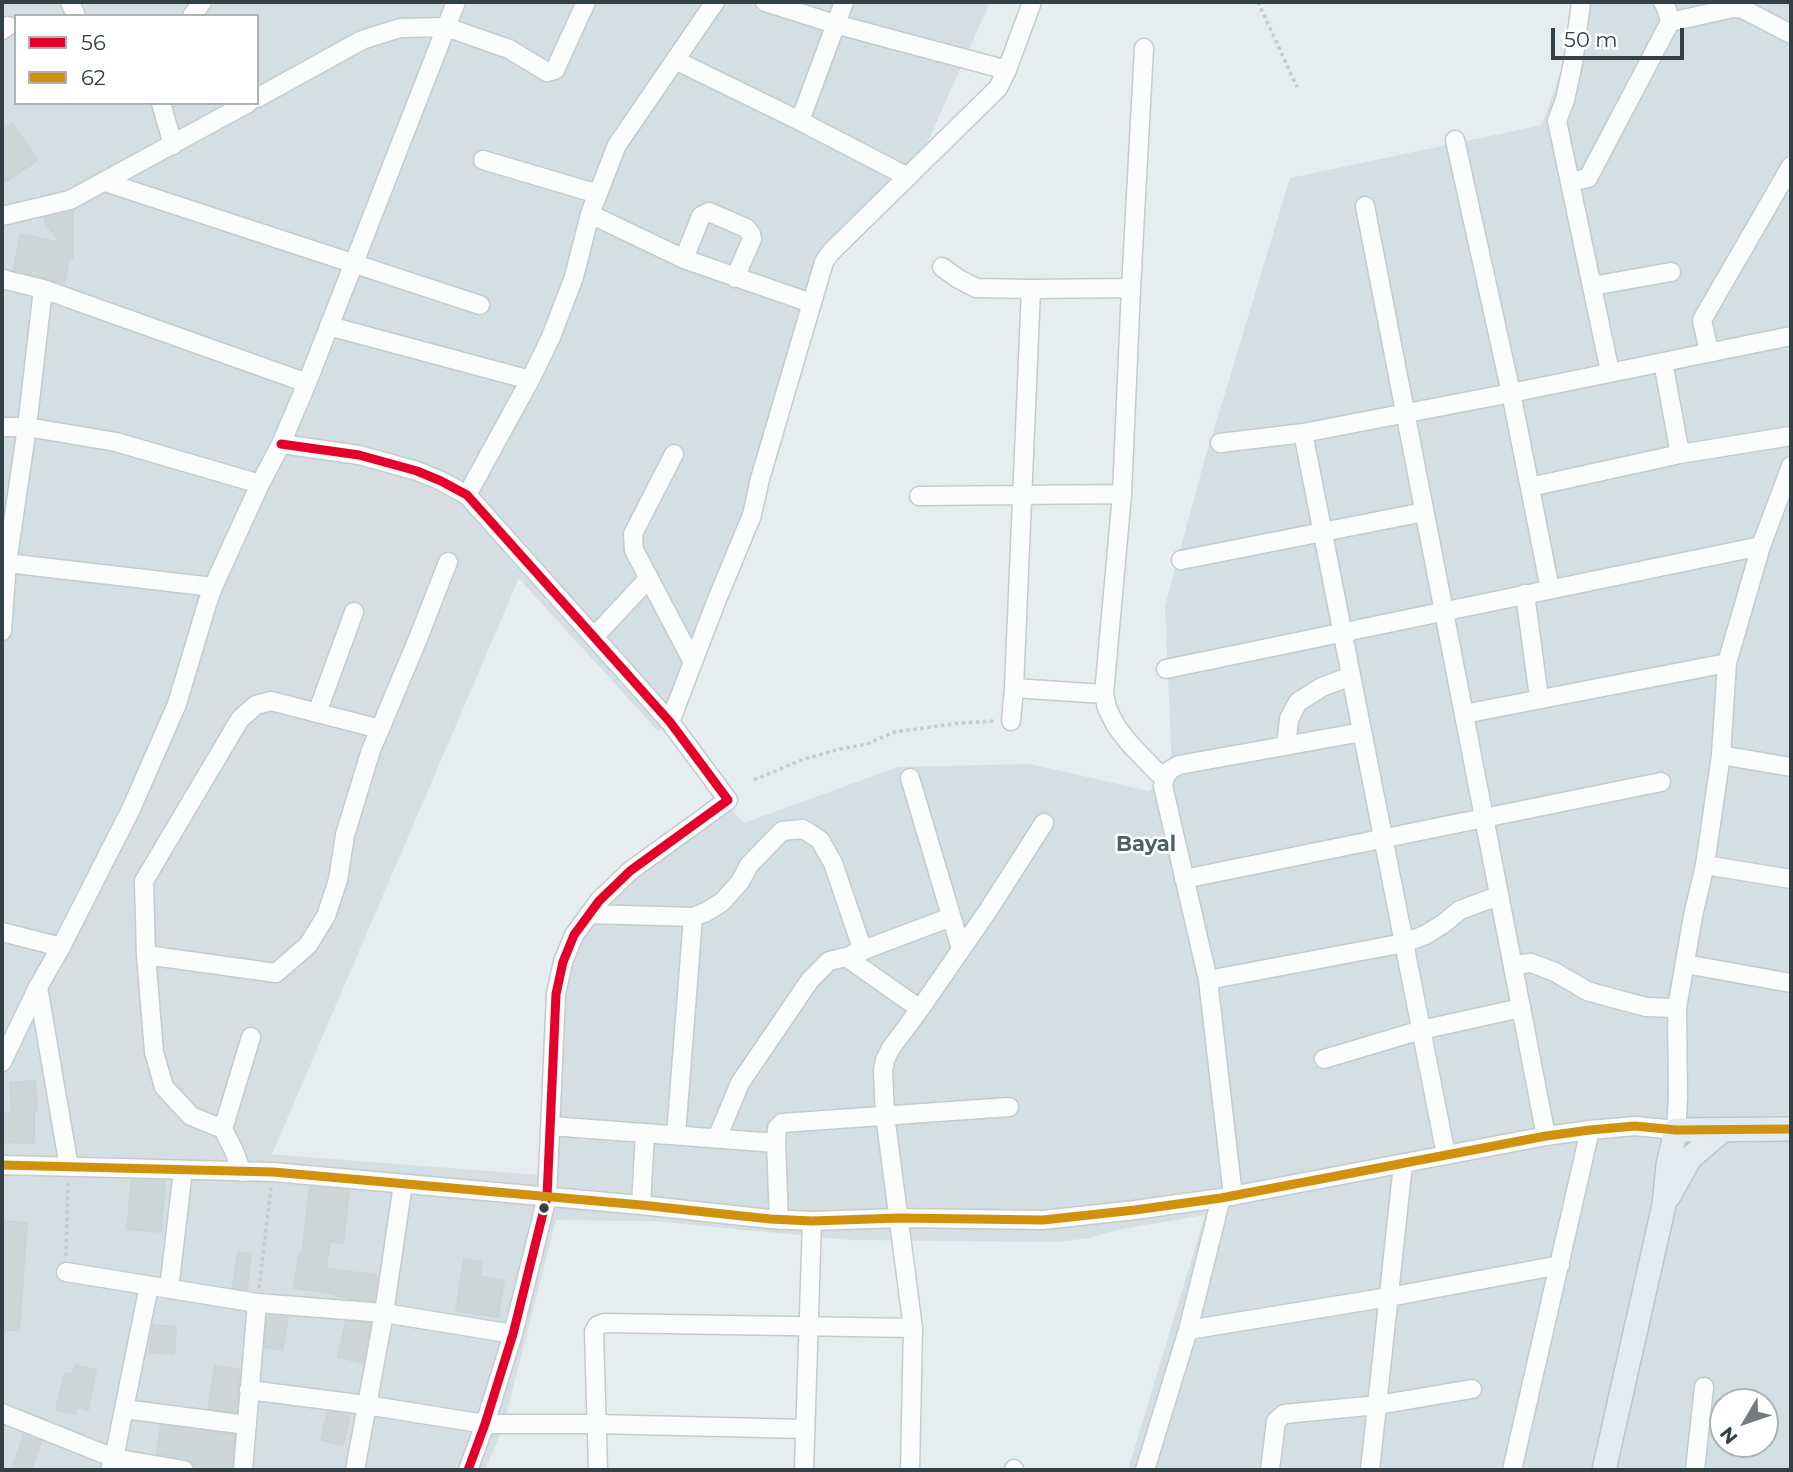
<!DOCTYPE html>
<style>
body{margin:0}
#map{position:relative;width:1793px;height:1472px;overflow:hidden;background:#e6edee;font-family:Montserrat,sans-serif}
canvas{display:block}
.frame{position:absolute;inset:0;border:4px solid #334045;pointer-events:none}
.legend{position:absolute;left:14px;top:14px;width:245px;height:91px;box-sizing:border-box;background:#fff;border:2px solid #adb3b5;margin:0;padding:9px 12px;list-style:none;font-size:21px;color:#334045}
.legend li{display:flex;align-items:center;gap:14px;height:35px}
.legend b{width:35px;border:2px solid #adb3b5}
.north{position:absolute;left:1709px;top:1388px;width:70px;height:70px;box-sizing:border-box;background:#fff;border:2px solid #adb3b5;border-radius:50%;rotate:231deg;font-size:19px;font-weight:700;line-height:28px;text-align:center;color:#334045}
.north::after{content:'';display:block;margin:auto;width:24px;height:32px;background:#727d80;clip-path:polygon(50% 0,100% 100%,50% 72%,0 100%)}
.scale{position:absolute;left:1551px;top:28px;width:133px;height:32px;box-sizing:border-box;border:4px solid #334045;border-top:0;padding-left:9px;font-size:21px;line-height:24px;white-space:nowrap;color:#334045;-webkit-text-stroke:5px #fff;paint-order:stroke}
</style>
<div id="map">
<canvas width="1793" height="1472"></canvas>
<div class="frame"></div>
<ul class="legend">
<li><b style="height:9px;background:#e4002b"></b>56</li>
<li><b style="height:9px;background:#d0920e"></b>62</li>
</ul>
<div class="north">N</div>
<div class="scale">50 m</div>
</div>
<script>
const ctx = document.querySelector('canvas').getContext('2d');
ctx.lineJoin = 'round';
function paint(path, color) { ctx.fillStyle = color; ctx.fill(path, 'evenodd'); }
const toPath = rows => new Path2D(rows.map(r => 'M' + r).join(''));
function trace(path, color, width, dash) { ctx.strokeStyle = color; ctx.lineWidth = width; ctx.lineCap = dash ? 'butt' : 'round'; ctx.setLineDash(dash || []); ctx.stroke(path); }
function write(font, color, halo, rows, align = 'center') {
  ctx.font = font + ' Montserrat,sans-serif'; ctx.lineWidth = 5; ctx.setLineDash([]); ctx.textBaseline = 'middle'; ctx.strokeStyle = halo; ctx.fillStyle = color; for (const [text, x, y, turn = 0] of rows) {
    ctx.save(); ctx.translate(x, y); ctx.rotate((+turn || 0) * Math.PI / 180); ctx.textAlign = isNaN(turn) ? turn : align; if (halo) ctx.strokeText(text, 0, 0); ctx.fillText(text, 0, 0); ctx.restore();
  }
}
const residential = toPath([
 [2,2,990,2,908,186,836,258,753,532,659,732,482,538,446,492,289,453,117,847,70,1153,254,1153,540,1175,542,1077,546,989,565,932,599,886,635,856,718,795,744,823,898,767,1030,764,1149,791,1172,767,1165,606,1202,469,1290,178,1542,125,1562,68,1574,6,1573,2,1791,2,1791,1470,1128,1470,1205,1215,1122,1229,1089,1238,1058,1242,850,1240,653,1221,556,1220,503,1427,485,1470,2,1470],
 [16,16,257,16,257,103,16,103],
 [1723,1402,1765,1402,1765,1444,1723,1444]
]);
const industrial = toPath([
 [289,452,364,463,446,492,482,538,519,578,272,1154,70,1153,47,996,117,847]
]);
const building = toPath([
 [12,124,38,160,2,184,2,131,12,124],
 [73,211,73,258,70,254,64,283,13,270,21,234,61,243,45,223,45,218,73,211],
 [35,1081,37,1110,34,1110,34,1143,2,1142,2,1112,12,1113,10,1083,35,1081],
 [132,1180,165,1181,161,1232,127,1229,132,1180],
 [310,1187,349,1190,343,1243,330,1241,326,1269,377,1275,374,1301,350,1299,351,1298,336,1296,336,1294,294,1288,299,1254,302,1255,310,1187],
 [2,1221,27,1223,19,1331,2,1329,2,1221],
 [238,1252,251,1254,247,1290,233,1288,238,1252],
 [464,1259,482,1262,480,1277,504,1281,498,1317,456,1311,464,1259],
 [267,1315,288,1317,282,1350,265,1347,267,1315],
 [346,1321,371,1323,363,1363,338,1357,346,1321],
 [153,1325,176,1327,174,1354,149,1352,153,1325],
 [75,1365,96,1370,88,1410,77,1407,75,1414,56,1410,65,1373,72,1375,75,1365],
 [215,1366,240,1370,236,1412,208,1409,215,1366],
 [328,1412,350,1414,343,1445,321,1440,328,1412],
 [161,1425,235,1435,232,1470,195,1470,192,1462,187,1459,157,1454,161,1425],
 [24,1434,41,1441,31,1470,12,1470,24,1434]
]);
const path = toPath([
 [1258,2,1297,87],
 [754,780,804,759,840,749,867,744,894,732,960,723,995,721],
 [66,1256,68,1183],
 [259,1288,271,1188]
]);
const minor = toPath([
 [70,2,76,16],
 [765,2,835,24,1007,70],
 [1581,2,1573,63,1565,100,1557,121,1610,372],
 [192,16,202,2],
 [1670,22,1733,8,1743,9,1791,34],
 [2,30,8,26],
 [675,60,800,121,908,177],
 [257,98,362,40,400,28,446,27,509,49,547,72,555,70,586,2],
 [161,103,173,145],
 [800,121,844,2],
 [1455,140,1511,393,1550,589],
 [483,160,598,194],
 [105,182,480,305],
 [1570,182,1588,178,1670,22,1667,10,1663,2],
 [1365,206,1546,1136],
 [590,214,684,259,811,303],
 [2,216,70,200,248,103],
 [684,259,701,216,709,212,746,228,751,234,752,239,735,278],
 [942,267,957,278,976,288,1031,289],
 [2,279,43,289,307,383],
 [1592,286,1671,272],
 [1131,288,1144,48],
 [329,326,530,380],
 [1709,352,1702,320,1791,166],
 [1663,362,1680,454],
 [2,427,27,427,116,442,260,484],
 [1303,433,1511,393,1791,336],
 [1220,443,1303,433,1446,1155],
 [281,444,359,455,417,471,441,481,467,495,670,722,728,800,630,871,599,901,574,935,563,962,556,994,547,1197,513,1334,485,1424,468,1470],
 [674,454,633,534,634,550,693,662],
 [1530,487,1680,454,1791,436],
 [467,495,530,380,551,337,574,277,590,214,617,145,715,2],
 [919,496,1122,494],
 [1181,560,1424,512],
 [7,563,213,587],
 [1525,594,1539,698],
 [2,631,7,563,27,427,43,289],
 [594,637,649,578],
 [1166,669,1761,546],
 [1014,688,1104,694],
 [317,713,354,612],
 [1464,714,1727,663],
 [1011,721,1014,688,1031,289,1131,288,1122,494,1104,694,1107,708,1116,726,1130,744,1158,773,1165,777,1163,786,1208,980,1233,1196],
 [670,722,716,602,752,515,760,479,824,262,831,252,998,88,1007,70,1032,2],
 [1286,746,1289,719,1298,702,1322,687,1351,676],
 [1721,755,1791,767],
 [1165,777,1170,770,1179,765,1362,732],
 [910,778,961,949],
 [1705,865,1791,879],
 [1184,879,1661,782],
 [589,914,693,917,706,912,722,902,740,882,749,865,782,831,803,829,820,840,833,863,863,951],
 [2,932,61,947],
 [853,954,951,917],
 [146,955,276,973,308,945,326,916,338,880,345,835,371,750,380,729],
 [1685,964,1791,983],
 [1513,965,1531,963,1555,972,1587,991,1616,999,1646,1007,1677,1008],
 [1208,980,1404,943,1425,935,1443,924,1460,910,1498,896],
 [38,987,69,1167],
 [1324,1059,1421,1030,1521,1008],
 [2,1062,38,987,61,947,132,807,177,704,207,604,213,587,260,484,281,444,307,383,456,2],
 [551,1126,776,1143],
 [223,1129,251,1037],
 [676,1135,693,917],
 [717,1138,740,1083,810,980,829,961,846,957,920,1009],
 [2,1165,273,1172,641,1205,770,1219,812,1221,900,1218,1043,1220,1135,1210,1221,1198,1546,1136,1590,1130,1635,1126,1676,1130,1678,1098,1677,1008,1693,916,1705,865,1721,755,1727,663,1761,546,1791,466],
 [242,1172,234,1151,223,1129,191,1116,164,1087,154,1052,146,955,144,881,240,719,256,705,271,701,380,729,417,641,448,562],
 [641,1205,645,1133],
 [779,1220,776,1143,777,1128,782,1123,1009,1107],
 [66,1272,257,1303,384,1313,513,1334],
 [169,1289,183,1170],
 [1188,1330,1389,1297,1560,1265],
 [249,1390,366,1405,485,1424,596,1424,805,1429],
 [124,1409,247,1425],
 [2,1413,114,1458,184,1470],
 [110,1470,114,1458,149,1286],
 [243,1470,257,1303],
 [355,1470,384,1313,403,1184],
 [598,1470,594,1332,597,1326,604,1323,913,1328],
 [804,1470,812,1221],
 [910,1470,913,1328,885,1115,883,1070,885,1060,891,1048,920,1009,987,912,1044,823],
 [1014,1470,1014,1469],
 [1145,1470,1188,1330,1221,1198],
 [1270,1470,1276,1421,1284,1414,1378,1405,1472,1389],
 [1370,1470,1403,1164],
 [1512,1470,1590,1130],
 [1695,1470,1704,1387]
]);
const major = toPath([
 [1669,1196,1690,1158,1723,1130],
 [1604,1470,1664,1205,1668,1165,1676,1130,1791,1129]
]);
const bus1 = toPath([
 [281,444,359,455,417,471,441,481,467,495,670,722,728,800,630,871,599,901,574,935,563,962,556,994,547,1197,513,1334,485,1424,468,1470]
]);
const bus2 = toPath([
 [2,1165,273,1172,641,1205,770,1219,812,1221,900,1218,1043,1220,1135,1210,1221,1198,1546,1136,1590,1130,1635,1126,1676,1130,1791,1129]
]);
const markers = [
 [544,1208,6,"#334045"]
];
const neighbourhoodNames = [
 ["Bayal",1146,845]
];
paint(residential, '#d3dfe3');
paint(industrial, '#d6dee1');
paint(building, '#cfd6d8');
trace(building, '#ccd4d6', 2);
trace(minor, '#c4cbcc', 21);
trace(major, '#b3c8d1', 26);
trace(path, '#c6cbcd', 3.5, [3.5, 3.5]);
trace(minor, '#fbfcfc', 18);
trace(major, '#e2ebf1', 23);
trace(bus1, '#e4002b', 9);
trace(bus2, '#d0920e', 9);
for (const [x, y, r, color] of markers) { const dot = new Path2D(); dot.arc(x, y, r, 0, 2 * Math.PI); ctx.fillStyle = color; ctx.fill(dot); trace(dot, '#fff', 2.5); }
write('bold 21px', '#4a6168', '#fff', neighbourhoodNames);
</script>
